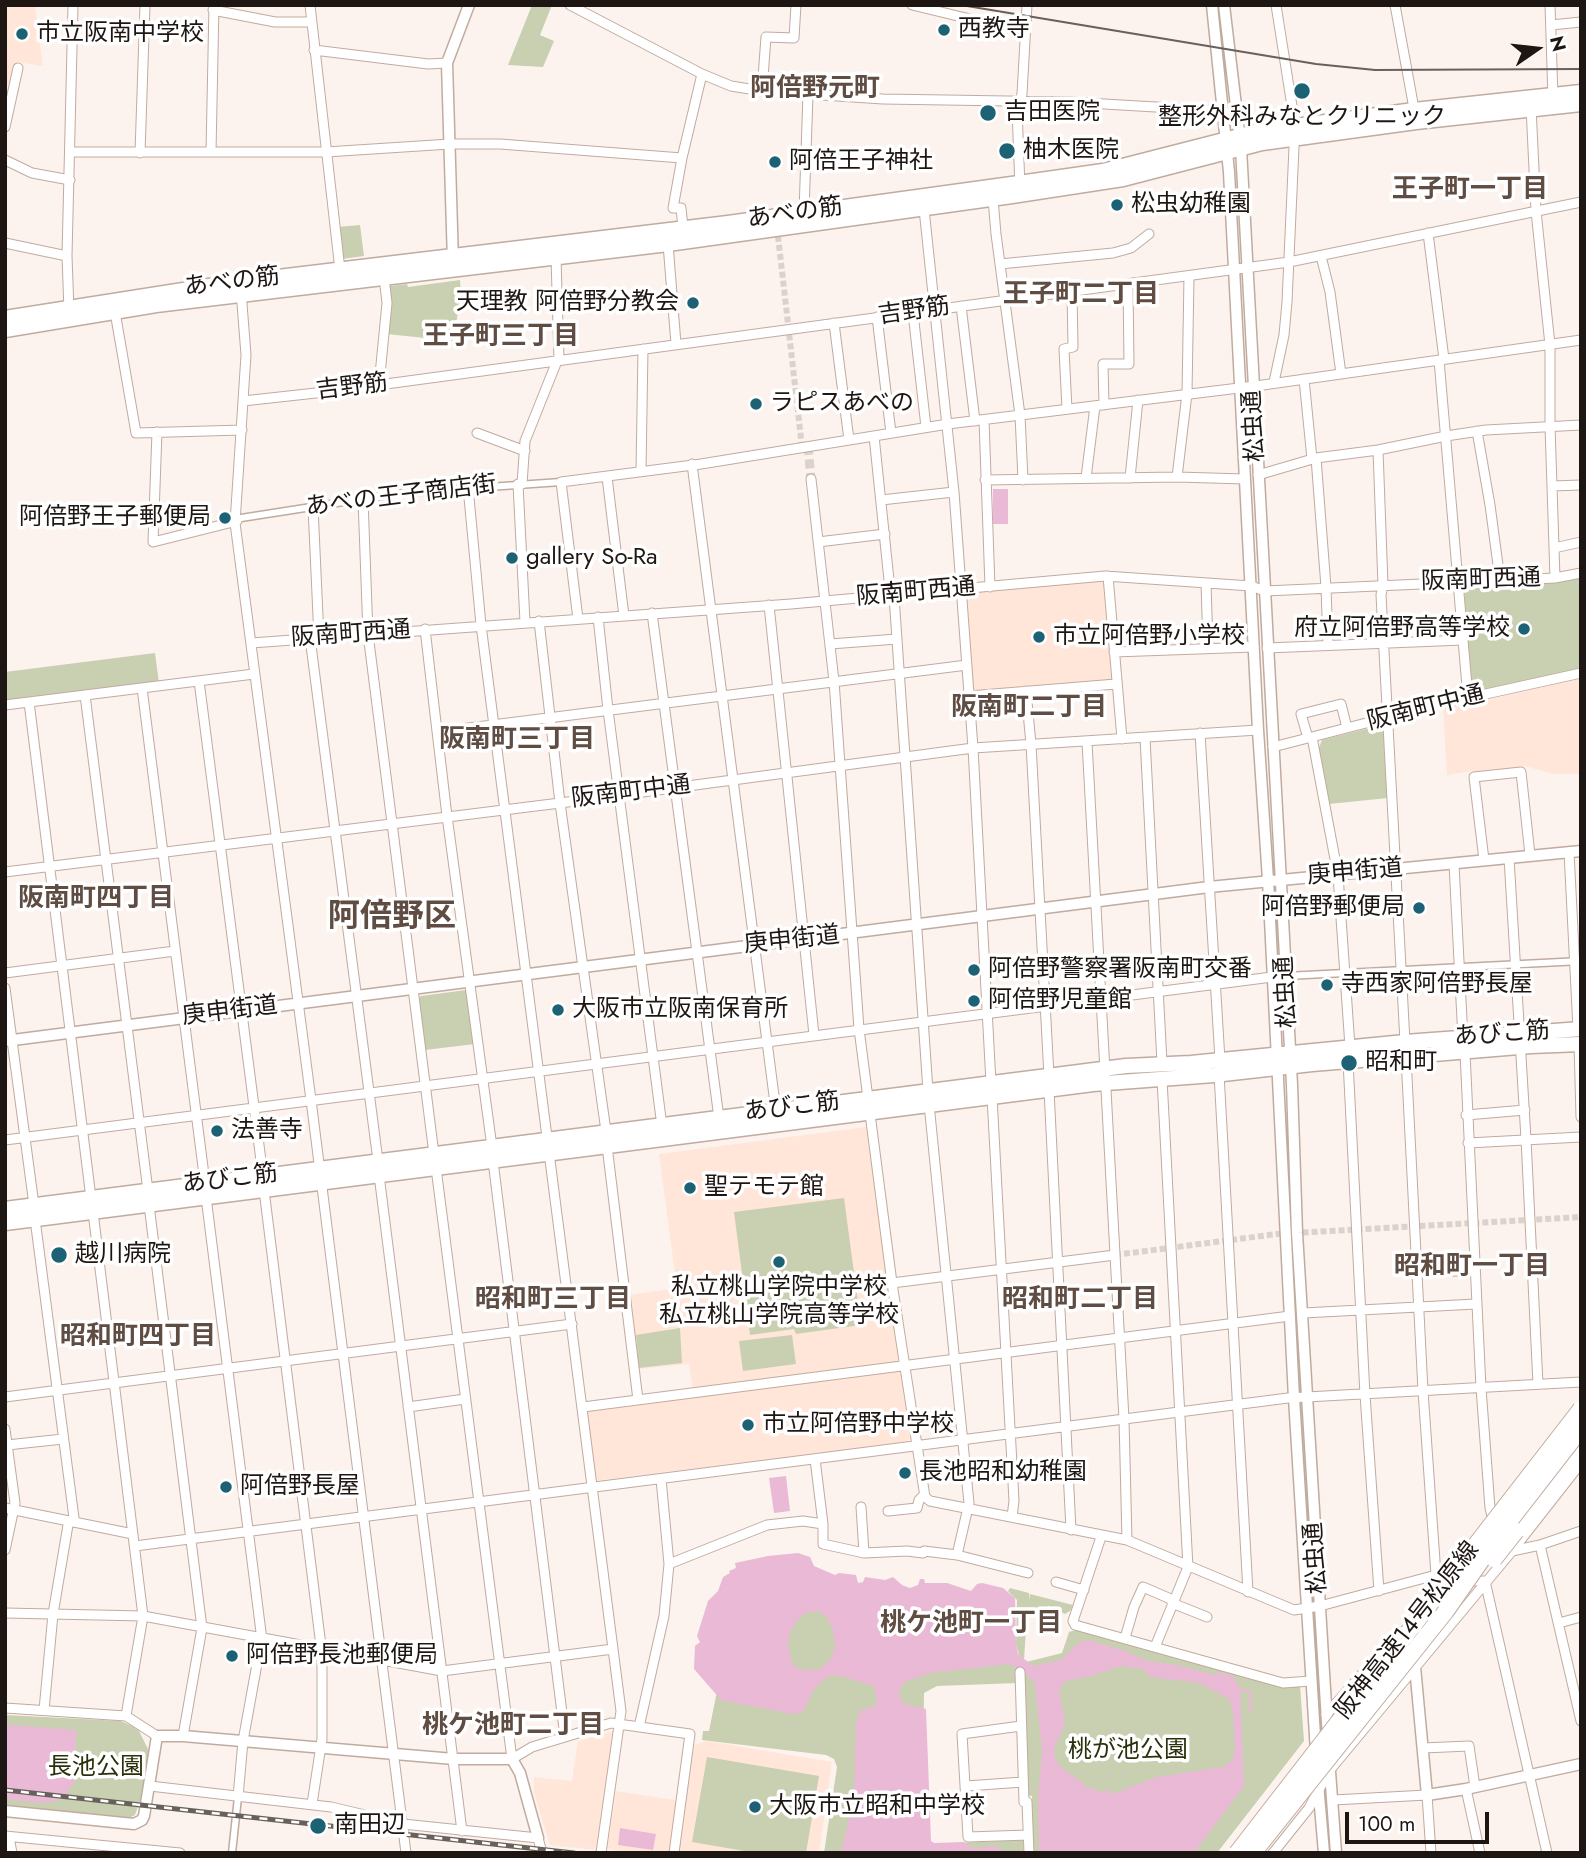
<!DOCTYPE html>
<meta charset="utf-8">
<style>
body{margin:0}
#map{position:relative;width:1586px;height:1858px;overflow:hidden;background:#fcf3ee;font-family:Jost,sans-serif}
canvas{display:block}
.frame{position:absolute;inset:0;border:7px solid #1e1612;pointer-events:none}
.north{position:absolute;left:1502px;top:14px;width:70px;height:70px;-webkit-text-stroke:5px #fff;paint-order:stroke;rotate:76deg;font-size:19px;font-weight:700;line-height:28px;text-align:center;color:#1e1612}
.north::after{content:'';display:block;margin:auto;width:24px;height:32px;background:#1e1612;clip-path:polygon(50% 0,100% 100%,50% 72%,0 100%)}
.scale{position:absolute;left:1345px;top:1812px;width:144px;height:32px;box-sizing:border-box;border:4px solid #1e1612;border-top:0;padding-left:9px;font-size:21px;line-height:24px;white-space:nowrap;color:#1e1612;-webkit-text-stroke:5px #fff;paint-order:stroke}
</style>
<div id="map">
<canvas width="1586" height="1858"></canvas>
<div class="frame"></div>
<div class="north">N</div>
<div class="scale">100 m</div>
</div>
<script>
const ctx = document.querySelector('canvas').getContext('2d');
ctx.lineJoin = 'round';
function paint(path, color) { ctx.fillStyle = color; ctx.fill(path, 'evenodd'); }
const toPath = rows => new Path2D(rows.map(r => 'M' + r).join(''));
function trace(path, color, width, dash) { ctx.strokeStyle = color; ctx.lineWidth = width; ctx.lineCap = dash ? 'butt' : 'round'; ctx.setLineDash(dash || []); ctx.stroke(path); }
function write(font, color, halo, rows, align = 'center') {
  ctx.font = font + ' Jost,"Noto Sans JP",sans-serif'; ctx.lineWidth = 7; ctx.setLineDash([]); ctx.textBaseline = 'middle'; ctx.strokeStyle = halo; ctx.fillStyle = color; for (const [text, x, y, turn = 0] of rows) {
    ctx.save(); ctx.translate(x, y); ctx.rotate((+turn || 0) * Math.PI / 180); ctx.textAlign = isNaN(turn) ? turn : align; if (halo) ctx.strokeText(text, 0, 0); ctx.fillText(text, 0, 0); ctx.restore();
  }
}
const built = toPath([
 [5,5,35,5,43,66,16,62,11,84,5,83],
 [1105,581,1113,682,973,693,965,592],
 [1581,678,1581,774,1553,774,1525,766,1475,774,1472,771,1447,775,1443,710],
 [866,1127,899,1359,895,1364,693,1389,689,1364,638,1369,629,1295,677,1288,659,1154],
 [901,1370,910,1438,906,1442,595,1481,586,1412],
 [617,1730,597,1850,550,1845,534,1793,534,1777,572,1781,578,1741],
 [707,1741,832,1762,819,1853,678,1853,694,1745],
 [616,1791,676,1800,669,1853,632,1853,607,1849]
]);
const green = toPath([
 [532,5,552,5,540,35,554,41,543,67,508,65],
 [360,225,364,256,342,259,337,227],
 [460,280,461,295,453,341,387,334,390,286,407,284,408,287],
 [1581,577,1581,668,1477,693,1472,690,1464,590,1466,586,1554,583],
 [155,653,159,683,5,702,5,672],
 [1382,725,1384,726,1388,798,1329,804,1318,750,1322,740],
 [466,990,475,1044,425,1050,418,999,421,996],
 [844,1198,861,1325,796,1334,794,1329,750,1335,734,1212],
 [680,1328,682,1363,639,1368,636,1335],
 [792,1335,796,1364,743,1371,739,1341],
 [1010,1588,1029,1593,1029,1600,1030,1594,1073,1605,1070,1611,1065,1614,1049,1606,1040,1609,1036,1614,1027,1614,1024,1660,1020,1658,1016,1645,1017,1600,1008,1591],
 [809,1597,1026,1662,1062,1653,1069,1632,1076,1630,1284,1687,1300,1685,1304,1741,1217,1853,1033,1853,1032,1796,1026,1795,1018,1683,937,1686,924,1693,923,1757,930,1841,934,1844,1023,1840,1024,1853,824,1853,837,1767,834,1759,826,1755,702,1740,703,1731,709,1731,716,1696,731,1672],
 [5,1715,121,1721,134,1727,139,1731,148,1749,149,1761,143,1792,135,1815,129,1818,5,1805],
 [707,1757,819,1776,806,1853,756,1853,692,1842]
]);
const water = toPath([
 [993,489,1008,489,1008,524,993,524],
 [786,1476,790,1511,774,1513,769,1478],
 [798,1553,810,1557,814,1566,835,1575,839,1573,856,1575,858,1583,863,1582,865,1577,885,1580,893,1577,902,1585,910,1588,918,1585,920,1579,924,1579,925,1583,947,1583,971,1591,977,1584,982,1583,1003,1588,1015,1598,1016,1644,1018,1654,1033,1666,1061,1660,1078,1643,1088,1640,1125,1651,1147,1661,1177,1665,1214,1675,1220,1672,1233,1676,1240,1689,1244,1786,1194,1853,1039,1853,1038,1798,1042,1750,1035,1685,1032,1680,1024,1672,1009,1664,929,1673,905,1682,899,1690,899,1697,904,1704,926,1709,931,1841,934,1843,964,1842,968,1846,978,1848,994,1846,1006,1853,841,1853,854,1799,856,1724,860,1711,875,1706,877,1701,874,1686,837,1675,828,1676,814,1689,805,1708,801,1713,793,1714,721,1700,694,1669,695,1646,700,1642,697,1636,708,1601,718,1591,723,1577,730,1573,729,1571,736,1568,735,1563,768,1556],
 [818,1611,827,1617,833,1629,835,1647,829,1661,818,1670,804,1670,793,1666,788,1645,790,1633,796,1622,805,1613],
 [1121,1666,1143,1669,1150,1677,1200,1683,1229,1699,1233,1712,1235,1750,1232,1760,1223,1767,1157,1777,1113,1794,1107,1790,1097,1793,1095,1787,1088,1789,1082,1782,1064,1770,1056,1761,1054,1749,1065,1723,1059,1692,1062,1684,1068,1680,1088,1677],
 [5,1725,76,1730,75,1781,66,1794,60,1796,59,1800,45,1803,5,1799],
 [620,1828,656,1834,653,1850,618,1845]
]);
const stream = toPath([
 [1240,1689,1249,1692,1251,1712]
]);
const pedestrianTunnel = toPath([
 [778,236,802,447],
 [1115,1255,1277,1234,1581,1217]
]);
const minorTunnel = toPath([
 [808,446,811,479]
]);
const pedestrian = toPath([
 [241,518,401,493,561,482],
 [1286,976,1581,961],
 [232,1853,238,1797]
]);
const minor = toPath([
 [310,5,340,270],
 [570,5,702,74,731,86,762,91,883,99,1070,102,1224,111],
 [912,5,1024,32],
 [1395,5,1415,114],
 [1550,5,1553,98],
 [213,10,275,22,312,22],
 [1551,25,1581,22],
 [314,50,428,64,447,63],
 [762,91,766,37,794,38,796,5],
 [1531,107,1536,211,1550,345,1550,426,1555,578],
 [5,127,18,68],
 [71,152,326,152,450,144,500,144,682,158],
 [211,152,214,5],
 [140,153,145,5],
 [5,160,32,173,70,180],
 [1020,188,1017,109,1022,94,1027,5],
 [993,199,996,234,1020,415,1023,480],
 [924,209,954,492,973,748,991,1083],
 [804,212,808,94],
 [683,228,681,208,673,208,682,158,702,74],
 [1428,233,1444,359],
 [5,243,67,256],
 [668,244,676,344],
 [1321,256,1330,292,1341,374],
 [556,257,559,360],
 [1000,264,1113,253,1131,248,1149,234],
 [241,291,246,355,235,523,311,1100,406,1853],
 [961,306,975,421],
 [69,311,67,256,73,5],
 [115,312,136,433,242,430],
 [913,313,926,427],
 [877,317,891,433],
 [834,323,849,440],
 [1439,360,1468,698],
 [1304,379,1312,459],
 [1274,382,1284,335,1287,302,1295,125,1276,5],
 [379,385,387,303,384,277],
 [243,401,334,391,1289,262,1581,202],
 [1104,405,1103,364,1129,364,1128,284],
 [1067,409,1064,349,1073,347,1072,291],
 [984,420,990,587],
 [1477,431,1490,505,1500,580],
 [157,432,153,542,237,521],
 [477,433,525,451],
 [874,436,889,580,894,596,928,1091],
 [1378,450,1383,585,1381,595,1405,1042],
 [1316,458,1326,587,1328,645],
 [692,464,776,1111],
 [641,471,643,349],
 [1258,475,1316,458,1378,450,1446,436,1486,430,1581,425],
 [607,477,624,616],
 [1177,477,1187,394,1189,276],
 [1086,478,1095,406],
 [1130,478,1138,400],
 [811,479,834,681,859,1029,892,1283,925,1497,930,1501,1127,1540,1294,1610,1320,1606,1436,1575],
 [985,480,1177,477,1245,479],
 [518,484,525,622],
 [522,484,525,441,557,361],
 [1552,486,1581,485],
 [468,487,481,625,621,1711,601,1853],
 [363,499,368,634,434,1154],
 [881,500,954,492],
 [313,507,319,638],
 [818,542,885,534],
 [1554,548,1581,542],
 [1108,576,1122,739],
 [1206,583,1208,647],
 [769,605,814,1035],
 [652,613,719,1118],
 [598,617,608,710,662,1126],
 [578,619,561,482,701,464,948,424,1263,385,1581,340],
 [539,621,560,803,606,1131],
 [425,629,447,816,492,1147],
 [310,638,378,1161],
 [251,643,791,604,1105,576,1251,586,1265,591,1555,578,1581,573],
 [830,644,897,639],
 [1267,648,1463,640],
 [1114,652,1254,647],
 [199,681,263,1176],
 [142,688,205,1183],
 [1026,691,1031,744,1049,1076],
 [85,695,148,1191],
 [969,696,1116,684],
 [29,702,91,1198],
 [5,705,254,674],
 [437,732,967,665],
 [1200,733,1220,1060],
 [1312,737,1338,875,1350,1047],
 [1145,738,1162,1063],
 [1308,738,1301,714,1341,704,1347,728],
 [1087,742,1124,1419,1127,1540],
 [1273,747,1436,705,1581,673],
 [1569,852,1578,1029],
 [1509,858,1526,1139,1538,1384],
 [1484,860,1474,777,1521,772,1530,855],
 [1454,864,1463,1039],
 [5,872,560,803,973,748,1258,730],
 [5,973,175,951],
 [5,988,34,1205],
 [1579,1044,1581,1117],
 [1465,1053,1481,1388,1490,1508,1492,1516],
 [1406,1057,1423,1391,1436,1575,1439,1578],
 [1348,1061,1365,1395,1379,1591],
 [1219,1074,1248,1592],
 [1049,1090,1071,1530],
 [992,1097,1014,1501,1012,1517],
 [929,1104,969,1503,957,1555],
 [1466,1115,1525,1110],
 [5,1140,1272,977],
 [1468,1143,1581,1137],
 [607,1146,638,1400],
 [493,1161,565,1737],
 [436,1168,512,1759,532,1747,611,1723,690,1734,674,1853],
 [379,1175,462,1831],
 [264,1190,322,1654,322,1739,312,1804],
 [206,1197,261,1632,261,1642,243,1741,238,1797],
 [149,1205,202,1628,183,1736],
 [93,1212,143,1616,126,1716],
 [35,1219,74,1518,68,1525,53,1614,44,1710],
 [1417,1273,1474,1270],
 [892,1283,1115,1255],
 [1303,1313,1476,1304],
 [5,1397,572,1324],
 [408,1407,465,1399],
 [583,1407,1290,1316],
 [5,1429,15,1503,5,1550],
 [7,1445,63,1439],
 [815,1459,823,1524,823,1544,864,1553,907,1551,923,1553,924,1551,957,1555,1028,1573],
 [861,1507,864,1553],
 [5,1508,133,1534],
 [888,1511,917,1508,919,1500,924,1495],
 [1101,1537,1073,1621,1075,1625,1283,1683,1311,1681],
 [1540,1545,1581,1721],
 [135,1546,1288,1398,1581,1382],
 [1512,1551,1540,1545,1581,1531],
 [669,1564,767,1525,803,1521,823,1524],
 [1466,1581,1485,1581],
 [1485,1581,1547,1853],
 [1056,1582,1084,1590],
 [1172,1603,1207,1617],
 [5,1613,143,1616,442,1671,613,1649],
 [1559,1623,1581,1617],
 [1125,1638,1134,1607,1143,1587,1173,1600],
 [1155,1647,1188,1567,1162,1079],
 [1020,1672,1024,1802,1027,1802,1029,1853],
 [5,1708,126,1716,157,1736],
 [1326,1715,1399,1632],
 [1021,1726,962,1734,968,1837,1028,1835],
 [639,1727,664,1616,669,1564,661,1479],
 [1423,1748,1469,1746,1475,1787],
 [150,1786,331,1807,403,1824,538,1838,542,1853],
 [966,1786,1023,1782],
 [1466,1789,1480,1853],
 [1333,1800,1427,1795,1431,1853],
 [5,1836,180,1853],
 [9,1837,12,1853],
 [1273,1853,1309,1808,1329,1771,1512,1551,1581,1463]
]);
const tertiary = toPath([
 [1212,5,1229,172,1258,730,1268,880,1294,1398,1316,1752],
 [1224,5,1241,148,1292,1085,1297,1233,1328,1738],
 [453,262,447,63,469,5],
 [5,1041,1209,887,1581,851],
 [1415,1667,1427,1795,1466,1789,1581,1764],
 [1329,1758,1336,1853],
 [1317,1772,1324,1853],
 [5,1811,134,1824,142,1820,144,1816,157,1736,183,1736,454,1759,512,1759,520,1773,538,1838]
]);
const primary = toPath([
 [5,318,228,283,728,223,1019,183,1103,171,1259,131,1414,110,1581,92],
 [5,330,156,305,668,244,1012,196,1123,179,1262,143,1416,122,1581,104],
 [5,1209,1126,1066,1191,1063,1405,1042,1581,1029],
 [5,1223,1093,1084,1214,1075,1312,1064,1531,1046,1581,1044]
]);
const motorway = toPath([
 [1516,1531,1581,1448]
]);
const tram = toPath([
 [961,5,1316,64,1375,70,1581,69]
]);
const rail = toPath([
 [5,1790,574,1853]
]);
const motorwayBridge = toPath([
 [1494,1559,1516,1531],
 [1237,1853,1581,1409],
 [1253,1853,1446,1611,1501,1532,1581,1429]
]);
const markers = [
 [944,30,7,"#1d6174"],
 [22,34,7,"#1d6174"],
 [1302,91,9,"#1d6174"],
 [988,113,9,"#1d6174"],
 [1007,151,9,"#1d6174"],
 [775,162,7,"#1d6174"],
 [1117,205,7,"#1d6174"],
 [693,303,7,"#1d6174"],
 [756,404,7,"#1d6174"],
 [225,518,7,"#1d6174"],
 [512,558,7,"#1d6174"],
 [1524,629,7,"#1d6174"],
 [1039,637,7,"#1d6174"],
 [1419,908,7,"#1d6174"],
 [974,970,7,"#1d6174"],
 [1327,985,7,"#1d6174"],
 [974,1001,7,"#1d6174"],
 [558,1010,7,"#1d6174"],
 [1349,1063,9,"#1d6174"],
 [217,1131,7,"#1d6174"],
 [690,1188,7,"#1d6174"],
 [59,1255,9,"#1d6174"],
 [779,1262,7,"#1d6174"],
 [748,1425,7,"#1d6174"],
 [905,1473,7,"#1d6174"],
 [226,1487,7,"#1d6174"],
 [232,1656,7,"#1d6174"],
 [755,1807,7,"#1d6174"],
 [318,1826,9,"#1d6174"]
];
const poiNames = [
 ["西教寺",958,30],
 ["市立阪南中学校",36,34],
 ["吉田医院",1004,113],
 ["整形外科みなとクリニック",1302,118,"center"],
 ["柚木医院",1023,151],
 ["阿倍王子神社",789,162],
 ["松虫幼稚園",1131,205],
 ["天理教 阿倍野分教会",679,303,"right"],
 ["ラピスあべの",770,404],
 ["阿倍野王子郵便局",211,518,"right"],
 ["gallery So-Ra",526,558],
 ["府立阿倍野高等学校",1510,629,"right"],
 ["市立阿倍野小学校",1053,637],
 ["阿倍野郵便局",1405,908,"right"],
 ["阿倍野警察署阪南町交番",988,970],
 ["寺西家阿倍野長屋",1341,985],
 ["阿倍野児童館",988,1001],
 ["大阪市立阪南保育所",572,1010],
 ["昭和町",1365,1063],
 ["法善寺",231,1131],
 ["聖テモテ館",704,1188],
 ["越川病院",75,1255],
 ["私立桃山学院中学校",779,1288,"center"],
 ["私立桃山学院高等学校",779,1316,"center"],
 ["市立阿倍野中学校",762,1425],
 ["長池昭和幼稚園",919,1473],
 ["阿倍野長屋",240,1487],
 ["阿倍野長池郵便局",246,1656],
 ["大阪市立昭和中学校",769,1807],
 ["南田辺",334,1826]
];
const streetNames = [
 ["あべの筋",795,214,-8],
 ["あべの筋",232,283,-7],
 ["吉野筋",914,312,-8],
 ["吉野筋",352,388,-7],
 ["松虫通",1255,426,-93],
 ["あべの王子商店街",401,497,-7],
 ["阪南町西通",1481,581,-2],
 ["阪南町西通",916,593,-5],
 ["阪南町西通",351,635,-4],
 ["阪南町中通",1426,709,-14],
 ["阪南町中通",631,793,-7],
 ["庚申街道",1355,873,-5],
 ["庚申街道",792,941,-6],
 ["松虫通",1287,992,-93],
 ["庚申街道",230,1012,-7],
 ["あびこ筋",1502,1035,-4],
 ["あびこ筋",792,1108,-7],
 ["あびこ筋",230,1180,-7],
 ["松虫通",1317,1558,-94],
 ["阪神高速14号松原線",1408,1631,-52]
];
const parkNames = [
 ["桃が池公園",1128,1751],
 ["長池公園",96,1768]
];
const neighbourhoodNames = [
 ["阿倍野元町",815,90],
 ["王子町一丁目",1470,191],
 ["王子町二丁目",1081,296],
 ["王子町三丁目",501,338],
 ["阪南町二丁目",1029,709],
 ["阪南町三丁目",517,741],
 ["阪南町四丁目",96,900],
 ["昭和町一丁目",1472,1268],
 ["昭和町三丁目",553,1301],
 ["昭和町二丁目",1080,1301],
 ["昭和町四丁目",138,1338],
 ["桃ケ池町一丁目",971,1625],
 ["桃ケ池町二丁目",513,1727]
];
const districtNames = [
 ["阿倍野区",392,918]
];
paint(built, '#ffe6d9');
paint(green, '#c9d0b1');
paint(water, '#e9b9d6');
trace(stream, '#e9b9d6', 2.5);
trace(pedestrianTunnel, '#dbd2cd', 6, [6, 3]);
trace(minorTunnel, '#dbd2cd', 9, [9, 4.5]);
trace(pedestrian, '#c1ab9f', 9);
trace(minor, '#c1ab9f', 11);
trace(tertiary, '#c1ab9f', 13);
trace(primary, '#c1ab9f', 17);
trace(motorway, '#c1ab9f', 18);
trace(pedestrian, '#fff', 6);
trace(minor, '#fff', 9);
trace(tertiary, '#fff', 10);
trace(primary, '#fff', 14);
trace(motorway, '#fff', 16);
trace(tram, '#68605b', 2);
trace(rail, '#68605b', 5);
trace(rail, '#fff', 2.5, [8]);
trace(motorwayBridge, '#c1ab9f', 18, []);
trace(motorwayBridge, '#fff', 16);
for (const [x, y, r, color] of markers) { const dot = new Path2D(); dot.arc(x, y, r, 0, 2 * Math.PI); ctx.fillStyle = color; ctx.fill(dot); trace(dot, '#fff', 2.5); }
write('24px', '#1e1612', '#fff', poiNames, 'left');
write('24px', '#1e1612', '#fff', streetNames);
write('24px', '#2a310a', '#fff', parkNames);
write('bold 26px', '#5f4c42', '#fff', neighbourhoodNames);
write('bold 32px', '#5f4c42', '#fff', districtNames);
</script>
